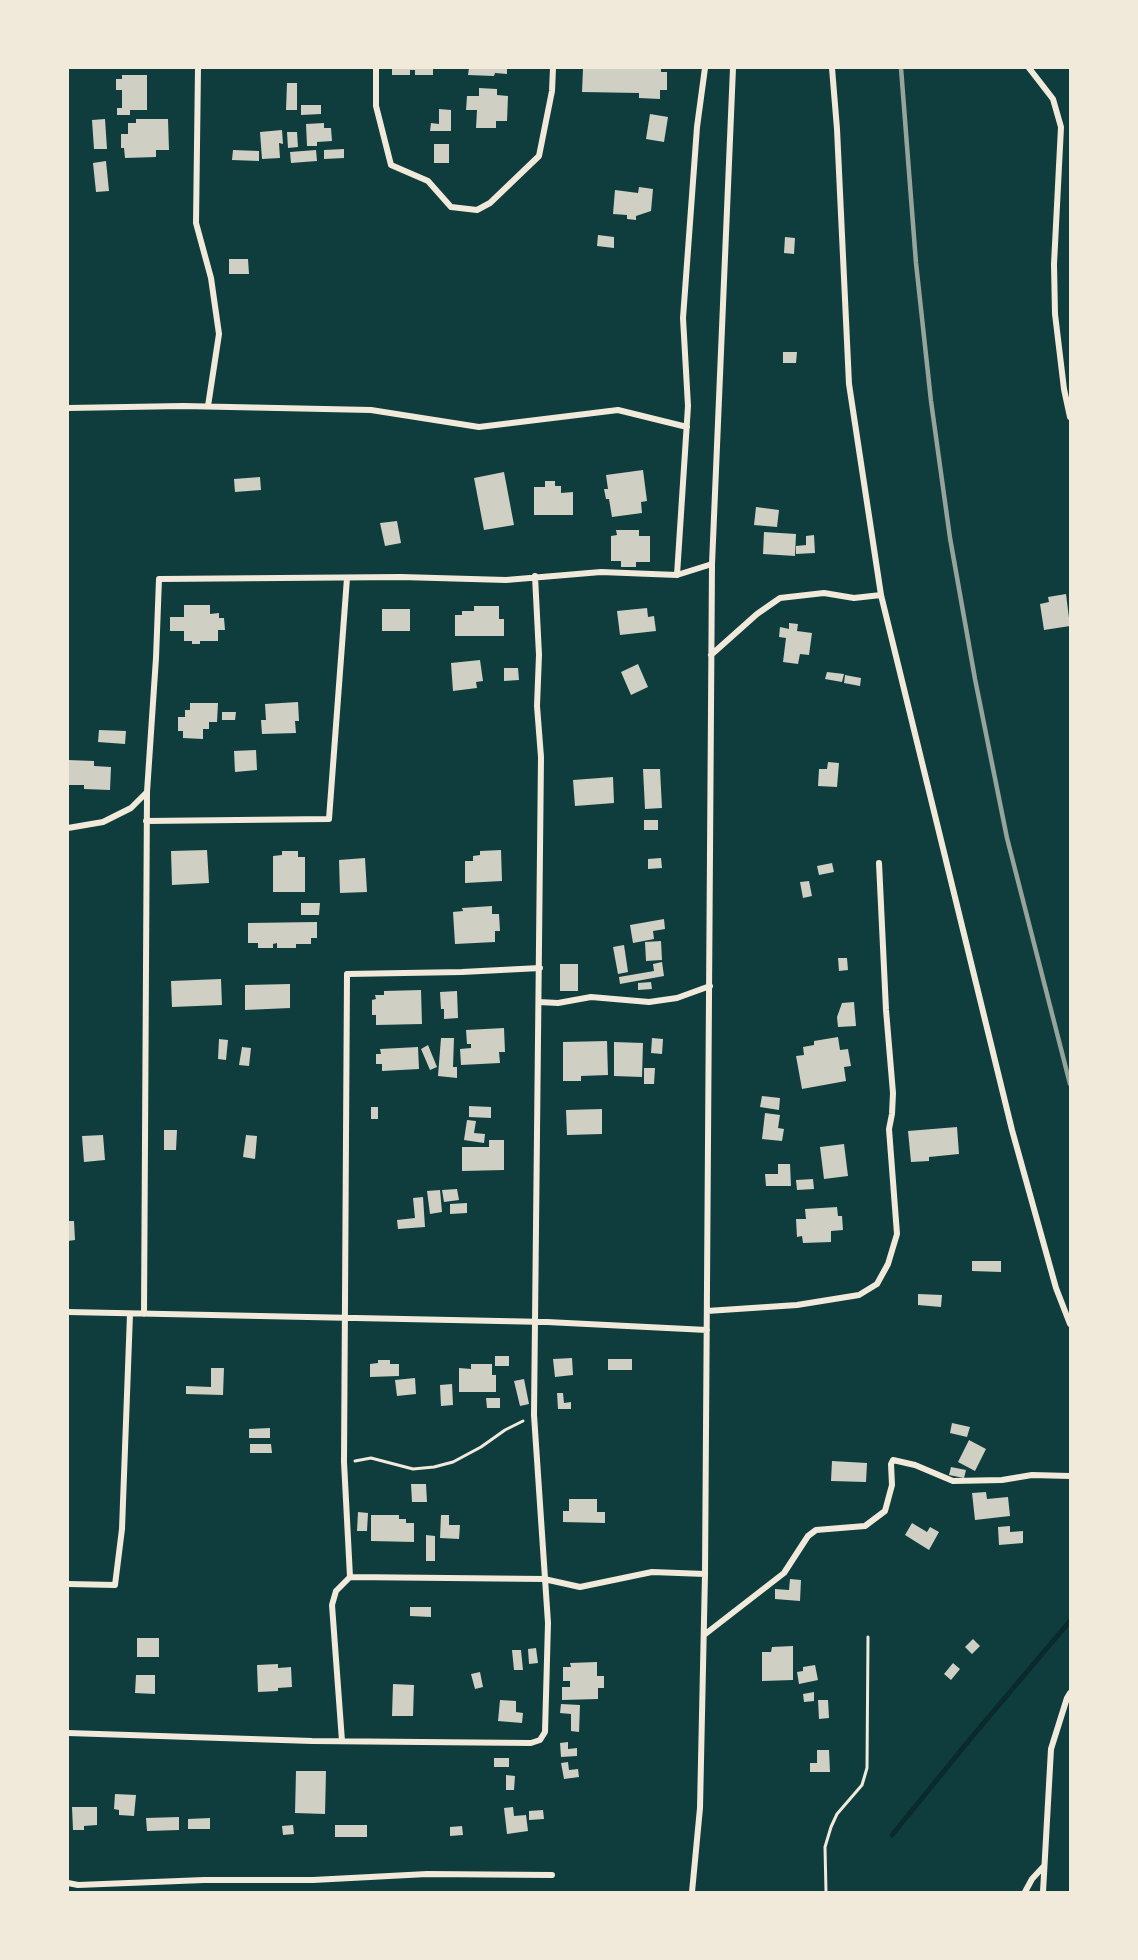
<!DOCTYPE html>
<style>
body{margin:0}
#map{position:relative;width:1138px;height:1960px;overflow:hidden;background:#0f3d3e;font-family:"Source Sans 3",sans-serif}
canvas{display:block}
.frame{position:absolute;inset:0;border:69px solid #f1e9da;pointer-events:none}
</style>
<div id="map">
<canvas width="1138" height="1960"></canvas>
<div class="frame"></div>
</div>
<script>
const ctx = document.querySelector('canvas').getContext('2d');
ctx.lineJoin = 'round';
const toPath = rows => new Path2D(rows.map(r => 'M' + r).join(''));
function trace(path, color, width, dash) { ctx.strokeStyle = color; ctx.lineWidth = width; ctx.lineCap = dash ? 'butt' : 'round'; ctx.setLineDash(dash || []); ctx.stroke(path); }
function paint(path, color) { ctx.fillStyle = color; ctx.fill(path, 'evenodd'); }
const stream = toPath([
 [892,1835,971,1738,1070,1621]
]);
const building = toPath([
 [392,68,433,68,433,75,415,75,415,70,410,70,410,75,392,75],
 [469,68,507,68,507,74,495,73,494,76,468,75],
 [583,68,661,68,661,72,667,72,667,90,660,90,660,99,639,98,639,93,582,92],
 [122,75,147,75,147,110,130,110,130,115,117,115,117,108,122,108,122,90,116,90,116,79,122,79],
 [287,83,297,83,297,110,286,110],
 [479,88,497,89,497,95,508,96,507,121,496,121,496,128,476,128,477,110,466,110,467,96,479,96],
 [301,105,321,105,321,114,301,115],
 [439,109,451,110,451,131,430,131,431,123,439,124],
 [650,114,668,117,664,142,646,139],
 [105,119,107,149,94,149,92,120],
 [136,119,168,119,169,150,156,150,156,157,125,158,124,148,121,148,121,134,128,134,128,123,136,123],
 [324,123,324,128,331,128,332,141,317,142,317,146,307,146,306,124],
 [282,130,283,144,279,143,280,158,262,159,260,132],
 [287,132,297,132,298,147,288,148],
 [434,144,449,144,449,163,434,163],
 [344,149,344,158,324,159,324,150],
 [233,150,259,151,259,161,232,160],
 [316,150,317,161,291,163,290,152],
 [106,161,109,191,96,192,93,163],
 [639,187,653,189,651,211,636,216,636,220,627,219,627,215,613,214,615,190,638,193],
 [598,235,614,237,614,248,597,246],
 [785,237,795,238,794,254,784,253],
 [229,259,248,259,249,274,229,274],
 [783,352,797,352,796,363,783,363],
 [643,470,647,501,641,502,642,513,612,517,609,499,606,499,604,489,608,489,606,475],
 [504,472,514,525,484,530,474,478],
 [260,477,261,490,235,492,234,479],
 [545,481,555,481,555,486,561,486,561,493,573,492,573,515,534,515,534,487,545,487],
 [756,507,779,510,777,527,754,525],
 [397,521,401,543,385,546,380,523],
 [616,530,639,530,639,536,650,536,650,562,636,562,636,567,621,567,621,561,611,561,611,536,617,535],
 [764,532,796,534,795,556,763,554],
 [814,535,815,553,796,554,796,546,806,545,806,536],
 [1066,594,1070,626,1044,630,1040,604,1049,602,1048,597],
 [184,605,210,605,210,614,219,613,219,618,224,618,225,630,218,630,218,641,200,641,200,644,192,644,192,641,184,641,184,631,170,631,170,617,184,617],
 [474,606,499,606,499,619,504,619,504,636,455,636,455,615,462,615,462,611,474,611],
 [647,608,648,617,654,616,656,631,620,635,617,611],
 [382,609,410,609,410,631,382,631],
 [789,623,798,624,797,631,812,633,809,655,800,654,798,664,783,662,786,638,779,637,780,627,789,629],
 [480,660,483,681,476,682,477,688,453,691,451,663],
 [638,664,648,687,631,695,621,672],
 [504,668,518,668,519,680,504,681],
 [827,672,844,674,842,682,825,679],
 [845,675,861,678,860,686,844,683],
 [298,702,299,721,295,721,296,733,262,734,261,720,266,720,265,704],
 [190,703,218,703,217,722,209,722,209,729,203,729,203,739,183,738,183,731,178,731,178,717,185,717,185,710,190,710],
 [222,712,236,712,235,720,222,720],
 [99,730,126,731,125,744,98,742],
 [256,750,257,770,235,772,234,751],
 [68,760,94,761,94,766,111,767,110,790,84,789,84,785,68,785],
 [828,762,839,763,837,787,818,786,819,769,827,769],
 [643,769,660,769,662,808,645,809],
 [613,777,614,803,575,806,573,780],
 [644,820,658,820,658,830,644,830],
 [207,850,209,883,172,885,171,851],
 [501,850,502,881,465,883,465,861,473,861,473,856,480,855,480,851],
 [282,851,298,851,298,857,305,857,305,892,273,892,273,856,282,855],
 [365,858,367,892,340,893,339,860],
 [661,858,662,868,648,869,648,859],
 [832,863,834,872,819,875,817,866],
 [809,881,812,896,803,898,800,882],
 [301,903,320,903,319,915,301,915],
 [492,906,492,914,499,914,500,931,495,931,495,942,455,944,453,912,463,911,462,908],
 [664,919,665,929,653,931,654,939,633,943,630,925],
 [317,922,317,938,311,938,311,944,296,944,296,948,277,948,277,943,273,944,273,948,258,948,258,943,248,943,248,923],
 [661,941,662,960,646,961,645,942],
 [624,945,628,972,618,974,613,947],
 [838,958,847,958,848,970,839,971],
 [662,962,664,976,620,984,619,977,654,971,653,964],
 [560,964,578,964,578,991,560,991],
 [221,979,222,1005,172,1007,171,981],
 [651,982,652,989,638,990,638,983],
 [290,984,290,1008,245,1010,245,985],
 [421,990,422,1024,376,1025,376,1015,372,1015,372,1000,376,999,375,995,384,995,384,991],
 [457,991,458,1018,444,1019,444,1009,441,1009,440,992],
 [854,1002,856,1026,838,1027,837,1017,842,1003],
 [504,1028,505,1052,499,1052,500,1063,461,1065,460,1049,471,1048,471,1044,467,1044,466,1030],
 [838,1037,840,1050,848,1049,851,1066,844,1067,846,1081,802,1089,796,1056,804,1055,803,1047,814,1045,814,1041],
 [441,1038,454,1038,453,1067,457,1067,457,1078,438,1076],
 [652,1038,663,1039,662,1054,651,1053],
 [219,1039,228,1040,226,1060,218,1059],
 [607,1041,608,1075,581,1076,581,1081,563,1081,563,1042],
 [614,1042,643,1043,642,1077,614,1076],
 [428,1045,437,1067,430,1070,421,1049],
 [242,1047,251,1048,249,1066,239,1065],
 [418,1047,419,1069,382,1071,382,1064,376,1064,376,1054,381,1054,380,1049],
 [644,1068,655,1068,654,1084,644,1084],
 [762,1096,780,1098,779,1110,760,1107],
 [469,1106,491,1107,491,1118,469,1117],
 [371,1107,378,1107,378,1119,371,1119],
 [602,1109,602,1134,567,1135,566,1110],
 [765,1113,780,1115,778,1128,784,1129,782,1141,762,1139],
 [467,1120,476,1121,474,1133,485,1134,484,1143,464,1140],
 [957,1127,959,1154,929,1157,929,1161,911,1162,908,1131],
 [164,1130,177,1130,176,1150,164,1150],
 [103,1135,105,1160,84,1162,82,1136],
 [246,1135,257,1136,255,1159,243,1157],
 [489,1140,504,1140,504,1170,462,1171,462,1147,489,1147],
 [844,1144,848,1176,824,1179,820,1147],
 [778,1164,790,1164,791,1186,766,1186,765,1174,778,1174],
 [813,1179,814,1189,797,1190,796,1180],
 [457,1189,459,1200,444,1202,442,1190],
 [440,1190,442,1212,430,1214,427,1191],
 [423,1197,425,1227,398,1229,397,1220,415,1218,413,1198],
 [467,1203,467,1213,450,1214,450,1204],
 [837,1207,838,1216,842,1216,843,1230,831,1231,831,1242,803,1243,802,1236,797,1237,796,1219,806,1219,805,1209],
 [68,1221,74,1221,75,1240,68,1241],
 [972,1261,1001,1261,1001,1272,972,1271],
 [918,1294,942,1295,941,1307,918,1305],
 [495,1356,509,1356,509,1366,495,1366],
 [572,1358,573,1375,555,1377,553,1359],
 [608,1359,632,1359,632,1370,608,1370],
 [378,1360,390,1360,390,1364,399,1364,399,1376,370,1377,370,1364,378,1363],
 [471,1364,492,1364,492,1375,496,1375,496,1392,459,1392,459,1368,471,1369],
 [211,1368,224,1368,223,1395,186,1394,186,1386,211,1387],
 [415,1378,416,1394,397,1396,395,1380],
 [524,1379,529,1404,520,1406,514,1381],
 [452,1384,453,1405,441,1406,440,1385],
 [557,1393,563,1393,564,1403,571,1402,571,1409,558,1409],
 [486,1398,500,1398,500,1408,487,1408],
 [952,1423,970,1427,967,1437,950,1433],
 [270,1428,270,1438,249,1438,249,1429],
 [969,1440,986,1449,975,1471,958,1462],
 [250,1444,271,1444,272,1453,250,1453],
 [832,1461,867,1463,866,1482,831,1481],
 [951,1467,966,1470,964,1478,949,1475],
 [411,1484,426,1484,427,1502,412,1502],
 [986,1492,987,1499,1008,1497,1010,1516,975,1520,972,1493],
 [569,1499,597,1499,597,1512,605,1512,605,1523,563,1522,563,1511,569,1511],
 [358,1512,368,1513,367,1531,357,1531],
 [371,1515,399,1515,399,1519,406,1519,406,1523,414,1523,414,1542,371,1541],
 [441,1515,449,1515,449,1525,460,1525,459,1539,440,1538],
 [912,1523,927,1532,930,1527,939,1532,929,1550,905,1535],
 [1010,1526,1010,1532,1023,1531,1023,1543,999,1545,998,1527],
 [426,1535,435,1536,435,1561,426,1561],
 [790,1579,801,1580,800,1601,775,1599,775,1589,789,1590],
 [410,1607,431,1607,431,1617,410,1616],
 [137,1638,159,1638,159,1657,137,1657],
 [973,1639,980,1646,972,1654,965,1647],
 [793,1646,793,1680,762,1681,762,1652,771,1652,772,1647],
 [536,1648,538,1663,529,1664,528,1649],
 [512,1650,521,1650,523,1670,514,1670],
 [597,1662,597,1676,604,1676,604,1688,598,1688,598,1699,562,1700,562,1687,570,1687,570,1681,563,1681,563,1667,571,1667,570,1663],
 [953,1663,960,1669,951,1680,944,1674],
 [278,1664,278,1668,291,1667,292,1687,278,1688,278,1691,258,1692,257,1665],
 [815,1665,818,1680,799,1684,797,1672,803,1671,803,1667],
 [480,1672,483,1687,475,1689,471,1674],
 [136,1675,155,1675,155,1694,135,1693],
 [393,1684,414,1685,413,1716,392,1716],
 [814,1692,814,1701,804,1702,803,1694],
 [500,1700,516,1701,516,1712,523,1713,522,1723,498,1721],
 [818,1700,828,1700,829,1718,819,1719],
 [561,1704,580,1705,579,1732,571,1731,571,1714,560,1713],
 [568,1742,568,1749,577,1748,577,1756,561,1757,560,1743],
 [817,1750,829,1750,830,1772,810,1772,810,1763,817,1763],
 [494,1758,509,1758,509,1767,494,1767],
 [568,1762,569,1770,578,1769,579,1777,564,1779,561,1763],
 [296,1771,326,1771,325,1814,295,1813],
 [506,1775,515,1776,514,1790,506,1790],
 [115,1794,136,1795,134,1816,119,1815,119,1810,114,1809],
 [72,1807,97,1807,97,1825,84,1826,84,1830,73,1830],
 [513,1807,514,1816,526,1815,528,1831,507,1834,504,1808],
 [543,1810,544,1819,529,1820,529,1811],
 [179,1817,179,1830,147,1831,146,1818],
 [210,1818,210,1829,188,1829,188,1819],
 [293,1825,294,1834,283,1835,282,1826],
 [335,1825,367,1825,367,1837,335,1837],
 [462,1826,463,1835,450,1836,450,1827]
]);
const path = toPath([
 [355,1461,371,1458,413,1469,434,1467,453,1462,481,1447,505,1430,523,1421],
 [826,1892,825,1847,831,1827,837,1814,862,1785,867,1768,868,1637]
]);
const minor = toPath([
 [198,68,196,223,211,278,219,334,208,406],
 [376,68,376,106,391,165,428,181,451,207,477,210,490,203,539,156,552,91,553,68],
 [832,68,837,129,849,384,881,595,1012,1130,1056,1288,1070,1324],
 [1029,68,1053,99,1061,127,1054,264,1055,314,1064,389,1070,417],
 [68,408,183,406,371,410,479,427,618,410,687,427],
 [677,575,688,406,683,318,697,127,705,68],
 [711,655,757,614,780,598,824,593,854,598,881,595],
 [146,821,329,819,347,578],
 [68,828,103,822,131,808,147,792,156,658,159,579,401,577,506,580,601,572,677,575,712,564],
 [539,1002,558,1003,591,997,649,1002,677,998,710,986],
 [707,1311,797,1305,859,1295,877,1284,888,1264,897,1234,889,1129,892,1114,893,1093,886,1010,879,863],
 [68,1312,547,1322,707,1330],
 [144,1314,147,792],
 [350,1577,544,1579,580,1587,652,1572,705,1574],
 [68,1584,115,1585,122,1529,130,1314],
 [704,1635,784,1573,808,1536,816,1530,865,1526,885,1511,892,1485,891,1464,893,1460,915,1465,953,1481,1002,1480,1032,1475,1070,1476],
 [68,1733,312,1741,531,1743,540,1740,545,1732,548,1623,534,1415,541,757,537,706,539,655,535,576],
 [342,1741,332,1605,336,1591,350,1577,344,1462,347,974,462,972,540,968],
 [68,1883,78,1885,204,1880,313,1880,427,1874,552,1875],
 [692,1892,700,1808,705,1574,712,564,733,68],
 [1025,1892,1032,1879,1044,1866],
 [1043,1892,1051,1749,1067,1698,1070,1693]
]);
const rail = toPath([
 [901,68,916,263,931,401,950,538,975,679,1007,838,1070,1084]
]);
trace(stream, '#0a2a2b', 5);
paint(building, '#cfcfc3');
trace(path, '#f1e9da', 3);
trace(minor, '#f1e9da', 6);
trace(rail, '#97a49c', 4.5);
</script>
